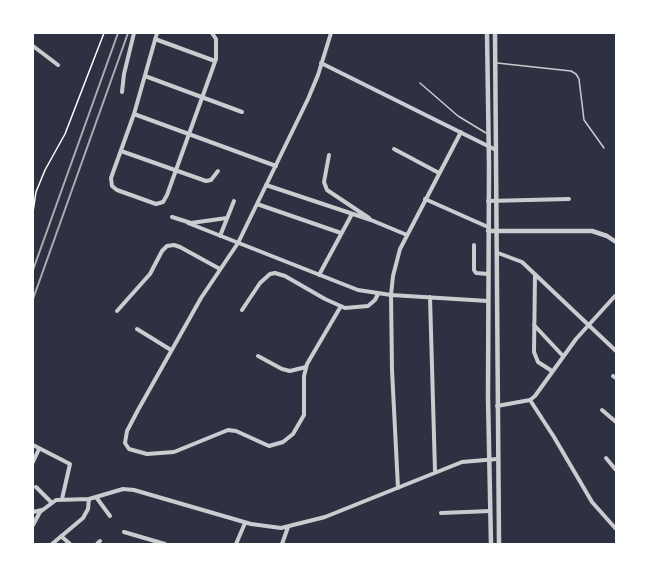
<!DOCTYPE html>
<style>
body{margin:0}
#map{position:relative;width:649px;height:577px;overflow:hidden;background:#2d3142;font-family:Ubuntu,sans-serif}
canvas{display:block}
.frame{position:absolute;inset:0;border:34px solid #fff;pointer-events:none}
</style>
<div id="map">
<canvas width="649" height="577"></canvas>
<div class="frame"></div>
</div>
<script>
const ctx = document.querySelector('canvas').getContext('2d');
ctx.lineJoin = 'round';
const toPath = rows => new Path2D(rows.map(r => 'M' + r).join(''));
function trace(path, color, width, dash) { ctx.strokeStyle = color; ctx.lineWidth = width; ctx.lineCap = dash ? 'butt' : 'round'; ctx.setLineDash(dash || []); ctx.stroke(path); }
const path = toPath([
 [33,212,36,192,45,170,65,134,104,33]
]);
const service = toPath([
 [497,63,571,71,576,74,579,79,584,120,604,148],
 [420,83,458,116,486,133]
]);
const minor = toPath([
 [157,33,134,114,111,178,112,186,117,190,156,204,163,202,167,195,216,59,216,39,212,33],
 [331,33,318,75,308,99,238,243,201,298,138,410,127,431,125,443,129,449,147,454,174,452,228,430,236,431,269,446,283,442,293,434,304,415,304,376,307,364,341,306],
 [155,39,215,61],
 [33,46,58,65],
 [321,63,496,150],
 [145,76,242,112],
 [122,92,124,74,134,33],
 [134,114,276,166],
 [394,149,439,173],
 [121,151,206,181,211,180,218,171],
 [329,155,324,182,327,190,369,218],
 [266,185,371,220,407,235],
 [425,199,488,227],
 [488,201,569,199],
 [257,204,341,233],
 [172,217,191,223,227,218],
 [188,223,358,290,391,295,488,301],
 [220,236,234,201],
 [474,245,474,270,476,273,488,274],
 [498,253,522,262,616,351],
 [535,274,534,352,538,362,552,371],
 [319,275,352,214],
 [430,297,435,471],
 [242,310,260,283,270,274,275,273,285,276,325,299,345,308,368,306,375,300,378,294],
 [117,311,150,274,162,251,167,246,174,245,180,247,220,269],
 [534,325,563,356],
 [137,329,171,350],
 [258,356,282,369,290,371,306,367],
 [613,376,616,378],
 [530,400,554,437,592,502,616,529],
 [497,406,530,400,535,396,576,339,615,296],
 [602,410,616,422],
 [33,445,70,464,62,499],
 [606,458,616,470],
 [33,462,39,449],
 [36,487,52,503],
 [398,488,392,370,391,295,393,276,400,249,461,132],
 [96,497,110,516],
 [33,512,42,510],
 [441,513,490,511],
 [33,525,40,512,56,500,89,499,123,489,134,490,251,524,281,528,325,517,462,462,497,459],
 [124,532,165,544],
 [61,536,70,544],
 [52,544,83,518,88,509,89,499],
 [97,544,100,541],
 [236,544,245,523],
 [282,544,288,527]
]);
const tertiary = toPath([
 [487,33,489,165,488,397,491,544],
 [495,33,499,544],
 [488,231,592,231,607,236,616,242]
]);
const rail = toPath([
 [33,270,118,33],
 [33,299,128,33]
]);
trace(path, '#fff', 1.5);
trace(service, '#caccd0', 1.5);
trace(minor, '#caccd0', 4);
trace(tertiary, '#caccd0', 4.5);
trace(rail, '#abadb3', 2);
</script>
